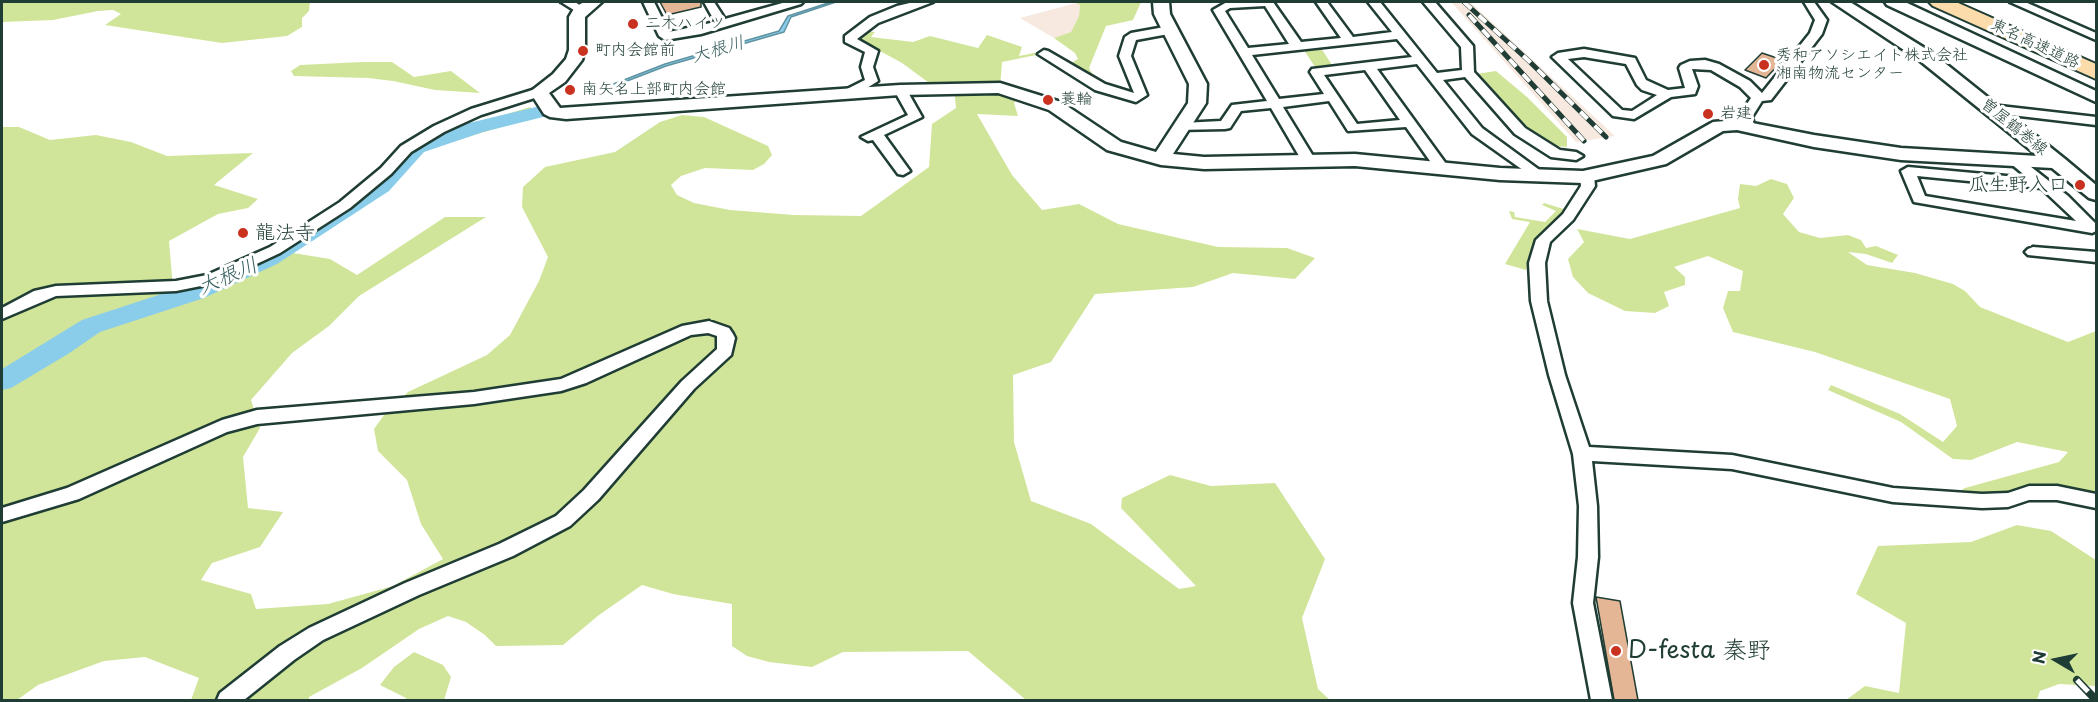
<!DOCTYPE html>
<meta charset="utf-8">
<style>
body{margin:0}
#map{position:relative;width:2098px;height:702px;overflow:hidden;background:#fff;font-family:"Playpen Sans",sans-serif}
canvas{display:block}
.frame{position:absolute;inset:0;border:3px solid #1f3d34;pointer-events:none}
.north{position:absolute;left:2026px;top:630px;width:60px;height:60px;-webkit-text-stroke:4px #fff;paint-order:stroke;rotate:279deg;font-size:16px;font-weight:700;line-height:24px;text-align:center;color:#1f3d34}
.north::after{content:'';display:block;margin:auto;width:21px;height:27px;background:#1f3d34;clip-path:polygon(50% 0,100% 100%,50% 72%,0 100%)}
</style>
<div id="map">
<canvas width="2098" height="702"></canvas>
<div class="frame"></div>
<div class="north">N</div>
</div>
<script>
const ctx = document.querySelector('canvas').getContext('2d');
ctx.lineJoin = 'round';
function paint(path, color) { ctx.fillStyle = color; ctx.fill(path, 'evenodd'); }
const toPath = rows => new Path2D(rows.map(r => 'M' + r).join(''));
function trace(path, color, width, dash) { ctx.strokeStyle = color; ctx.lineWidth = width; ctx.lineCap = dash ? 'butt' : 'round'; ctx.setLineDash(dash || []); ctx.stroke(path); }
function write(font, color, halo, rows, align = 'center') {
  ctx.font = font + ' "Playpen Sans","Klee One",sans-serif'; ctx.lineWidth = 6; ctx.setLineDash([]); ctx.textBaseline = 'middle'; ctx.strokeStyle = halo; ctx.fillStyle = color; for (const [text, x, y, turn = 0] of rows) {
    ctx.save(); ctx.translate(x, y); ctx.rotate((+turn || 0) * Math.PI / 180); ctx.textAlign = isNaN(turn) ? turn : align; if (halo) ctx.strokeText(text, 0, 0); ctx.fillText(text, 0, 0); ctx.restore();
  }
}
const built = toPath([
 [1451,2,1470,2,1615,136,1576,142],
 [1076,3,1080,5,1079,16,1071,32,1054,38,1020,18]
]);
const green = toPath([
 [2,2,250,3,310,2,309,11,302,18,302,27,287,36,222,43,105,25,121,14,113,10,98,11,53,20,2,22],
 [1079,2,1141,2,1133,20,1106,26,1089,68,1100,87,1041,54,1002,62,1000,88,1021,94,1014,103,1018,116,977,114,1012,175,1042,210,1079,204,1118,224,1218,247,1287,248,1315,258,1295,279,1233,273,1193,287,1095,294,1051,362,1013,375,1014,442,1031,501,1091,524,1179,589,1196,586,1121,508,1122,498,1170,475,1211,486,1275,483,1325,559,1302,618,1318,689,1330,700,1026,700,968,651,843,652,812,667,769,662,747,656,732,646,732,604,673,594,642,585,599,615,563,645,496,646,485,635,466,622,448,616,419,629,362,668,309,697,309,700,191,700,199,678,145,657,104,661,38,685,17,700,2,700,2,127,19,127,50,140,96,135,131,142,167,156,253,153,214,185,258,199,248,208,218,214,169,241,173,288,275,250,330,259,357,275,445,217,486,217,359,296,329,326,292,353,251,400,260,428,243,457,248,508,283,512,260,547,212,563,201,580,251,594,256,609,328,604,393,586,443,559,421,524,407,480,378,451,374,429,384,415,408,392,487,355,510,335,539,281,548,257,522,207,523,187,545,167,615,152,660,122,682,115,704,117,768,146,772,155,764,164,753,170,705,168,681,176,671,185,677,195,694,203,730,210,794,215,861,216,929,167,932,124,956,108,954,88,936,88,902,63,860,40,867,31,875,32,871,37,913,42,930,36,978,48,987,35,1022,47,1019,56,1044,51,1066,66,1078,59,1075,53,1054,38,1071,32,1079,16,1080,5,1076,3],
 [1321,48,1334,68,1320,69,1315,67,1304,50],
 [363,62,392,62,414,77,451,71,480,93,435,90,393,81,368,78,294,76,291,71,300,65],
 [1496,71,1527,97,1567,137,1567,147,1541,145,1520,131,1476,74],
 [530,107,540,115,396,159,418,141],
 [1771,179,1787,184,1794,198,1783,214,1799,232,1820,238,1848,235,1861,240,1866,248,1876,246,1898,255,1892,263,1866,254,1848,252,1867,265,1915,273,1953,284,1965,291,1980,307,2068,342,2096,331,2096,497,2072,488,2006,497,1956,493,1965,488,2059,462,2068,452,2017,442,1971,460,1953,459,1901,422,1828,390,1831,385,1900,414,1943,442,1957,426,1950,399,1815,352,1733,332,1723,308,1728,291,1740,291,1743,271,1708,256,1674,267,1685,277,1685,285,1664,292,1669,306,1655,313,1625,311,1588,293,1573,277,1568,259,1584,242,1577,229,1630,239,1740,208,1738,199,1740,184,1756,186],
 [1544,203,1570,211,1539,239,1526,270,1505,264,1530,222,1512,219,1509,211,1514,212,1515,217,1545,222,1556,211,1542,205],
 [2017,525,2051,531,2096,560,2096,686,2059,684,2040,691,2037,700,1846,700,1865,686,1899,693,1906,623,1856,594,1878,546,1971,542],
 [414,652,443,665,451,677,444,700,405,700,406,698,380,685,394,667]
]);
const water = toPath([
 [831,2,836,2,791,17,784,32,666,66,601,91,598,90,665,64,779,31,788,16,831,2]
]);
const river = toPath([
 [540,106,547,108,550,112,547,116,483,132,424,152,389,191,277,264,204,298,100,332,68,354,11,388,2,390,2,369,82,320,186,286,261,254,373,181,410,144,469,123,540,106]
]);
const building = toPath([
 [660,2,701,2,701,7,667,15,660,2],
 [1762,53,1783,60,1766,78,1745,70,1762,53],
 [1596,597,1620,601,1638,700,1614,700,1596,597]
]);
const street = toPath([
 [561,2,575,2,587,10,585,12,577,12,561,2],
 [643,2,654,2,669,32,715,22,704,2,714,2,725,19,786,2,803,2,801,4,701,34,665,40,659,36,643,2],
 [914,2,933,2,878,23,857,39,878,51,873,67,878,81,853,97,843,97,842,94,843,91,865,80,861,67,865,52,845,42,845,36,870,17,897,6,914,2],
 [1227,2,1273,2,1301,42,1341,38,1316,2,1327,2,1353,37,1392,32,1368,2,1380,2,1437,73,1462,70,1461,47,1423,2,1435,2,1473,46,1474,72,1525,128,1560,150,1576,152,1583,156,1576,160,1551,157,1515,134,1465,77,1443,80,1482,128,1549,177,1547,180,1537,180,1472,134,1417,64,1377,69,1449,168,1447,171,1437,171,1406,127,1348,131,1329,101,1283,107,1316,161,1309,165,1302,161,1271,108,1241,111,1230,128,1225,129,1177,130,1175,127,1182,123,1221,121,1232,105,1267,101,1213,10,1227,2],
 [1265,6,1289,44,1248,48,1225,11,1230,8,1265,6],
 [1397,39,1412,57,1312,69,1310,72,1324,94,1279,99,1252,55,1397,39],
 [1365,70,1400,120,1357,124,1324,75,1365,70],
 [1804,2,1814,2,1827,20,1822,34,1771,100,1762,101,1752,117,1754,125,1747,129,1742,128,1738,117,1751,98,1740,87,1711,70,1692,69,1698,86,1695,94,1671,97,1634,119,1613,116,1552,57,1558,53,1584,49,1635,58,1646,80,1668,90,1685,88,1679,68,1681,65,1690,61,1705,60,1719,64,1750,81,1762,93,1810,33,1815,20,1804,2],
 [1584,57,1626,64,1637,85,1642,90,1657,95,1632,111,1622,110,1568,59,1584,57],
 [2010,2,2025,2,2096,33,2096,40,2010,2],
 [1170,26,1176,30,1174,33,1136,40,1131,56,1147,95,1136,102,1095,90,1038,54,1044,50,1048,51,1105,84,1134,93,1119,56,1125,37,1131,33,1170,26],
 [900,86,905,87,922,117,884,135,910,171,903,175,898,174,873,140,868,141,861,137,908,115,894,90,900,86],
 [539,88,545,92,544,95,481,115,444,132,411,152,391,174,350,208,280,253,216,283,176,291,56,296,2,319,2,308,34,291,56,286,176,281,207,275,270,247,340,202,381,168,401,146,434,126,471,109,539,88],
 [1991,105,2096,117,2096,125,1986,112,1984,109,1991,105],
 [2016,158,2021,159,2068,196,2096,224,2096,231,2092,233,1914,202,1901,171,1908,167,2028,178,2009,162,2016,158],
 [1917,176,2041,188,2076,221,1925,196,1917,176],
 [1587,172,1594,176,1595,186,1573,220,1550,242,1545,263,1547,301,1565,375,1589,447,1732,455,1893,488,1982,494,2008,493,2029,486,2057,486,2096,494,2096,508,2057,500,2029,500,2008,507,1982,508,1893,502,1732,469,1592,461,1597,506,1598,557,1593,603,1612,700,1591,700,1573,603,1578,557,1579,506,1573,454,1549,375,1531,301,1529,263,1536,240,1563,214,1581,186,1580,176,1587,172],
 [2033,247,2096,252,2096,262,2028,255,2025,252,2028,249,2033,247],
 [709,321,729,328,733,334,735,338,731,355,694,389,598,500,570,526,513,556,419,595,323,640,294,660,244,700,217,700,220,693,280,646,309,628,405,583,499,544,556,516,584,490,682,381,717,349,717,336,708,333,691,335,586,383,561,391,474,404,257,424,227,432,79,499,2,522,2,508,67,488,222,420,257,410,474,392,561,379,682,326,709,321]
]);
const secondary = toPath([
 [584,2,602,2,585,17,585,50,582,60,565,82,549,93,560,108,900,85,1000,83,1061,102,1121,142,1156,152,1188,103,1189,84,1154,14,1153,2,1169,2,1170,14,1207,84,1206,103,1173,154,1204,157,1355,154,1500,168,1583,171,1653,156,1713,122,1737,120,1814,135,1901,148,2038,156,1919,60,1832,2,1850,2,1931,52,2065,159,2096,185,2096,200,2089,198,2052,168,1901,160,1814,147,1737,130,1723,131,1666,164,1583,183,1500,180,1355,166,1204,169,1161,165,1107,150,1049,110,998,93,900,95,566,119,550,117,544,114,530,92,553,74,566,59,569,50,569,17,575,7,584,2],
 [1885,2,1905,2,2096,91,2096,102,1887,5,1885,2]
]);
const highway = toPath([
 [1929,2,1956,2,2096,64,2096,79,1933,6,1929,2]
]);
const railFar1 = toPath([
 [1464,2,1530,62,1606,137],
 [1469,15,1584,141]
]);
const rail = toPath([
 [2077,680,2096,700]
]);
const markers = [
 [633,24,6,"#c8321e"],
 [583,51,6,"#c8321e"],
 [1764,65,6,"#c8321e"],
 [570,90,6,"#c8321e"],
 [1048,100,6,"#c8321e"],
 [1708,114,6,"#c8321e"],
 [2080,185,6,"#c8321e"],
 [243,233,6,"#c8321e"],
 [1616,651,6,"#c8321e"]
];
const farPoinames = [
 ["二木ハイツ",645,24],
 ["町内会館前",595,51],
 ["秀和アソシエイト株式会社",1776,56],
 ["湘南物流センター",1776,74],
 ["南矢名上部町内会館",582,90],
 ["蓑輪",1060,100],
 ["岩建",1720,114]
];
const farStreetnames = [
 ["東名高速道路",2035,44,25],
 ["曽屋鶴巻線",2014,127,39]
];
const farWaternames = [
 ["大根川",718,50,-16]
];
const poiNames = [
 ["瓜生野入口",2068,185],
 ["龍法寺",255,233,"left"]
];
const waterNames = [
 ["大根川",228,277,-23]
];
const nearPoinames = [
 ["D-festa 秦野",1628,651]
];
paint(built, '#f7e9df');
paint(green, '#d1e59a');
paint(water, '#8acdeb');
trace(water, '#5f93a2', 1.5);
paint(river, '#8acdeb');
paint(building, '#e4b695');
trace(building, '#1f3d34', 1.5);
trace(street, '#1f3d34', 5);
trace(secondary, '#1f3d34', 5);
trace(highway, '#1f3d34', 4);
paint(street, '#fff');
paint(secondary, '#fff');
paint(highway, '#fddcac');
trace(railFar1, '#1f3d34', 5);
trace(rail, '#1f3d34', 8);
trace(railFar1, '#fff', 4, [10]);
trace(rail, '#fff', 5, [16]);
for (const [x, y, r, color] of markers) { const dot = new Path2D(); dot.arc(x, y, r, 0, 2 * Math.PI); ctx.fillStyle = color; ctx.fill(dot); trace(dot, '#fff', 2); }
write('16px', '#1f3d34', '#fff', farPoinames, 'left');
write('16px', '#1f3d34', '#fff', farStreetnames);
write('italic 18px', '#3a6162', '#fff', farWaternames);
write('20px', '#1f3d34', '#fff', poiNames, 'right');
write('italic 21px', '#3a6162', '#fff', waterNames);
write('24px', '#1f3d34', '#fff', nearPoinames, 'left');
</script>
